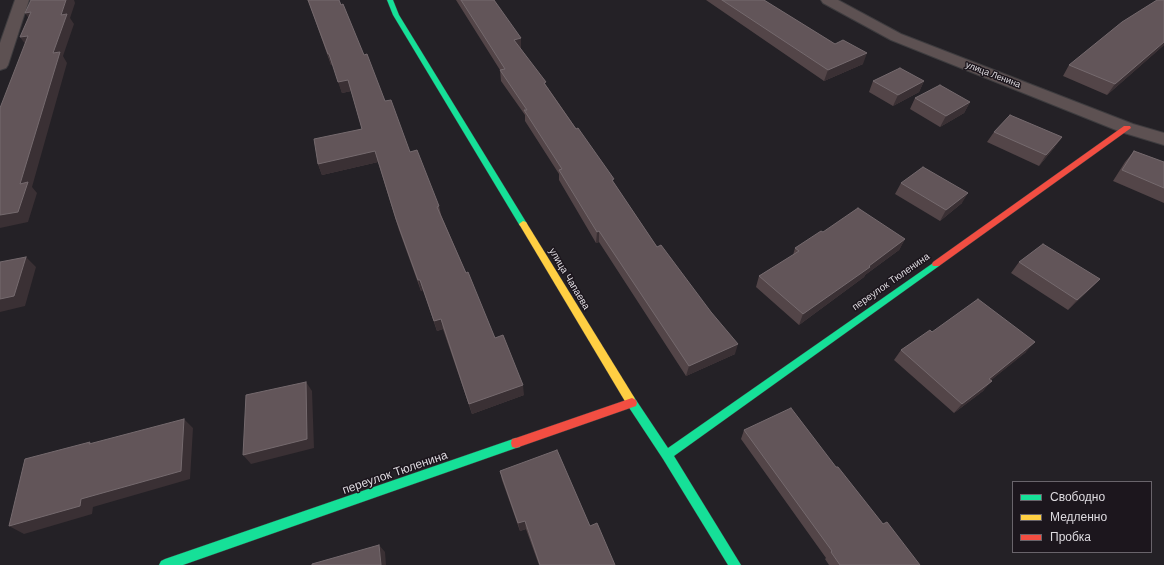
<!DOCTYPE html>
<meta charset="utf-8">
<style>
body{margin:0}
#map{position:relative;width:1164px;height:565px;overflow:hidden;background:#242126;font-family:Arial,sans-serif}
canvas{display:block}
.legend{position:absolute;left:1012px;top:481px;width:140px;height:72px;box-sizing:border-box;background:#1c161d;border:1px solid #69646b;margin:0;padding:5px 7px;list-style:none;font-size:12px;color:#dddadf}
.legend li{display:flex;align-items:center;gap:8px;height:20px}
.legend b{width:20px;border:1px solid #69646b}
</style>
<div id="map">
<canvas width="1164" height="565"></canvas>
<ul class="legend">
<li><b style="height:5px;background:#16e098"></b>Свободно</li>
<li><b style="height:5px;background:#ffcf43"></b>Медленно</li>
<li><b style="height:5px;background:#f24e42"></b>Пробка</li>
</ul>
</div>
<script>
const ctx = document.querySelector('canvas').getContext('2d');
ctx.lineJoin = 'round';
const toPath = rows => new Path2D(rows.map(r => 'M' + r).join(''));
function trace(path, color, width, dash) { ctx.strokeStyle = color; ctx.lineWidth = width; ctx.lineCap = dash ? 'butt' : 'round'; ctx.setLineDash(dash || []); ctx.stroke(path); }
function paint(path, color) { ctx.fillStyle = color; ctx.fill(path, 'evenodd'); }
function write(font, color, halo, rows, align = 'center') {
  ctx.font = font + ' Arial,sans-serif'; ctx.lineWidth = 3; ctx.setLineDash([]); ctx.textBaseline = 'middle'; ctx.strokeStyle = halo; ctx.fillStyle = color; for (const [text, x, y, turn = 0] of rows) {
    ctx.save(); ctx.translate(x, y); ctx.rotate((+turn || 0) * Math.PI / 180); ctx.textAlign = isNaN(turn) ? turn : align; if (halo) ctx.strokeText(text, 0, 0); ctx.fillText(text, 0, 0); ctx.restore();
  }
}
const street = toPath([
 [15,0,29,0,8,65,6,68,0,70,0,43,15,0],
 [821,0,838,0,901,34,1133,124,1164,133,1164,145,1121,132,891,40,823,3,821,0]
]);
const fast = toPath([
 [387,0,393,0,399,15,526,222,527,224,526,226,520,226,393,15,387,0],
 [936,261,939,262,940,264,939,266,674,456,741,565,728,565,663,459,626,403,625,400,626,397,630,395,634,397,668,448,936,261],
 [516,438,520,439,521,443,520,447,516,448,183,565,159,565,161,561,165,559,516,438]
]);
const slow = toPath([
 [523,221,526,222,634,397,635,400,634,403,630,405,626,403,519,224,523,221]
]);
const jam = toPath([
 [1124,126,1130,126,1131,128,939,266,933,266,932,264,933,262,1124,126],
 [632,398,636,400,637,403,636,406,516,448,512,447,511,443,512,439,516,438,632,398]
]);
const wall = toPath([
 [308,0,339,0,385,101,410,152,439,206,441,215,466,273,495,338,524,395,472,414,443,329,437,331,423,290,421,291,399,230,378,162,322,175,318,164,362,129,351,91,342,93,333,64,331,65],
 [456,0,494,0,521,49,614,183,657,247,735,354,686,376,599,242,596,243,559,180,559,174,525,121,525,115,501,81,500,70],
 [706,0,765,0,765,1,835,44,863,64,824,81],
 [1164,45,1107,95,1063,76,1069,65],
 [873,81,924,81,919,92,893,106,869,92],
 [915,98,970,102,964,113,940,127,910,109],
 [994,132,1062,137,1054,148,1039,166,987,142],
 [1134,151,1164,162,1164,203,1113,181,1125,162],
 [901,183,962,203,940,221,895,194],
 [823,232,905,239,899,250,865,275,864,277,799,325,756,287,759,276,793,255,795,248],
 [1019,262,1100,279,1090,289,1068,310,1011,273],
 [932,332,1026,352,991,380,983,391,954,413,894,360,901,350],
 [744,430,836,467,883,524,920,565,829,565,825,559,826,558,741,439],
 [500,471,590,526,615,565,539,565,526,529,520,531,502,480]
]);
const shadedWall = toPath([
 [66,0,74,0,75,3,70,18,74,24,63,56,67,63,32,187,37,193,28,222,0,228,0,215,20,184,53,53,61,15],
 [31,12,32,23,25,13],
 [28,36,28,48,20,37],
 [521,38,521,49,515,50,514,40],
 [1164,42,1164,45,1107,95,1115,84],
 [867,53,863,64,824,81,828,70],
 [328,54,329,54,333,64,331,65],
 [348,80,351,91,342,93,338,82],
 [924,81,919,92,893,106,898,95],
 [970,102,964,113,940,127,946,116],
 [1062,137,1054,148,1039,166,1046,155],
 [375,151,378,162,322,175,318,164],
 [968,193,962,203,940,221,946,210],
 [599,231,599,242,596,243,597,232],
 [905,239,899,250,865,275,864,277,799,325,803,314],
 [26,257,36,267,25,306,0,312,0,299],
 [1100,279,1090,289,1068,310,1077,300],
 [418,280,420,280,423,290,421,291],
 [441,319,443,329,437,331,434,321],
 [1035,342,1026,352,980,389,989,379],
 [738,344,735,354,686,376,689,366],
 [992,381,983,391,954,413,962,404],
 [306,382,312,391,314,448,251,464,243,455],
 [523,385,524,395,472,414,469,404],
 [184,419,193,428,190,479,93,507,92,514,24,534,9,526,81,499],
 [525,521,526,529,520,531,518,523],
 [379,545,385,552,386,565,381,565]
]);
const building = toPath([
 [31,0,66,0,61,15,67,14,53,53,60,52,20,184,28,182,18,212,0,215,0,108,28,36,20,37,31,12,25,13,31,0],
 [308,0,339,0,341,5,343,4,364,55,367,54,385,101,391,100,410,152,417,150,439,206,437,207,466,273,468,272,495,338,503,335,523,385,469,404,441,319,434,321,420,280,418,280,396,219,375,151,318,164,314,139,362,129,348,80,338,82,329,54,328,54,308,0],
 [461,0,494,0,521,38,514,40,546,82,544,83,576,129,578,128,614,179,612,180,657,247,661,245,711,312,738,344,689,366,599,231,597,232,559,170,562,169,524,110,527,110,500,70,505,69,461,0],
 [722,0,764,0,835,44,843,40,867,53,828,70,722,0],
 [1157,0,1164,0,1164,42,1115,84,1069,65,1122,22,1157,0],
 [900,68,924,81,898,95,873,81,900,68],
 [940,85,970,102,946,116,915,98,940,85],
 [1010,115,1062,137,1046,155,994,132,1010,115],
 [1134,151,1164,162,1164,188,1122,170,1134,151],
 [923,167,968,193,946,210,901,183,923,167],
 [858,208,905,239,869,266,870,267,803,314,759,276,799,251,795,248,821,231,823,232,858,208],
 [1043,244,1100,279,1077,300,1019,262,1043,244],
 [26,257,14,296,0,299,0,262,26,257],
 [978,299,1035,342,989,379,992,381,962,404,901,350,930,330,932,332,978,299],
 [306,382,307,439,243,455,246,395,306,382],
 [791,408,836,467,838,467,883,524,887,522,920,565,840,565,831,552,832,551,744,430,791,408],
 [184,419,181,471,81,499,80,506,9,526,25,459,90,442,89,444,184,419],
 [557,450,590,526,597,523,615,565,540,565,525,521,518,523,500,471,557,450],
 [379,545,381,565,312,565,312,564,379,545]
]);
const farStreetnames = [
 ["улица Ленина",993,75,21]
];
const streetNames = [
 ["улица Чапаева",569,279,59],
 ["переулок Тюленина",891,282,-35]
];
const nearStreetnames = [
 ["переулок Тюленина",395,473,-19]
];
trace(street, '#3e3c3f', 2);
trace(fast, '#3e3c3f', 1);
trace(slow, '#3e3c3f', 1);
trace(jam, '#3e3c3f', 1);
paint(street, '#5d5152');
paint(fast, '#16e098');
paint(slow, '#ffcf43');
paint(jam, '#f24e42');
paint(wall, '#534548');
paint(shadedWall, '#3a3034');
paint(building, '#625559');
trace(building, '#756a6e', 1);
write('9px', '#dddadf', '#1c161d', farStreetnames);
write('10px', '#dddadf', '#1c161d', streetNames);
write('12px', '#dddadf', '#1c161d', nearStreetnames);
</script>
